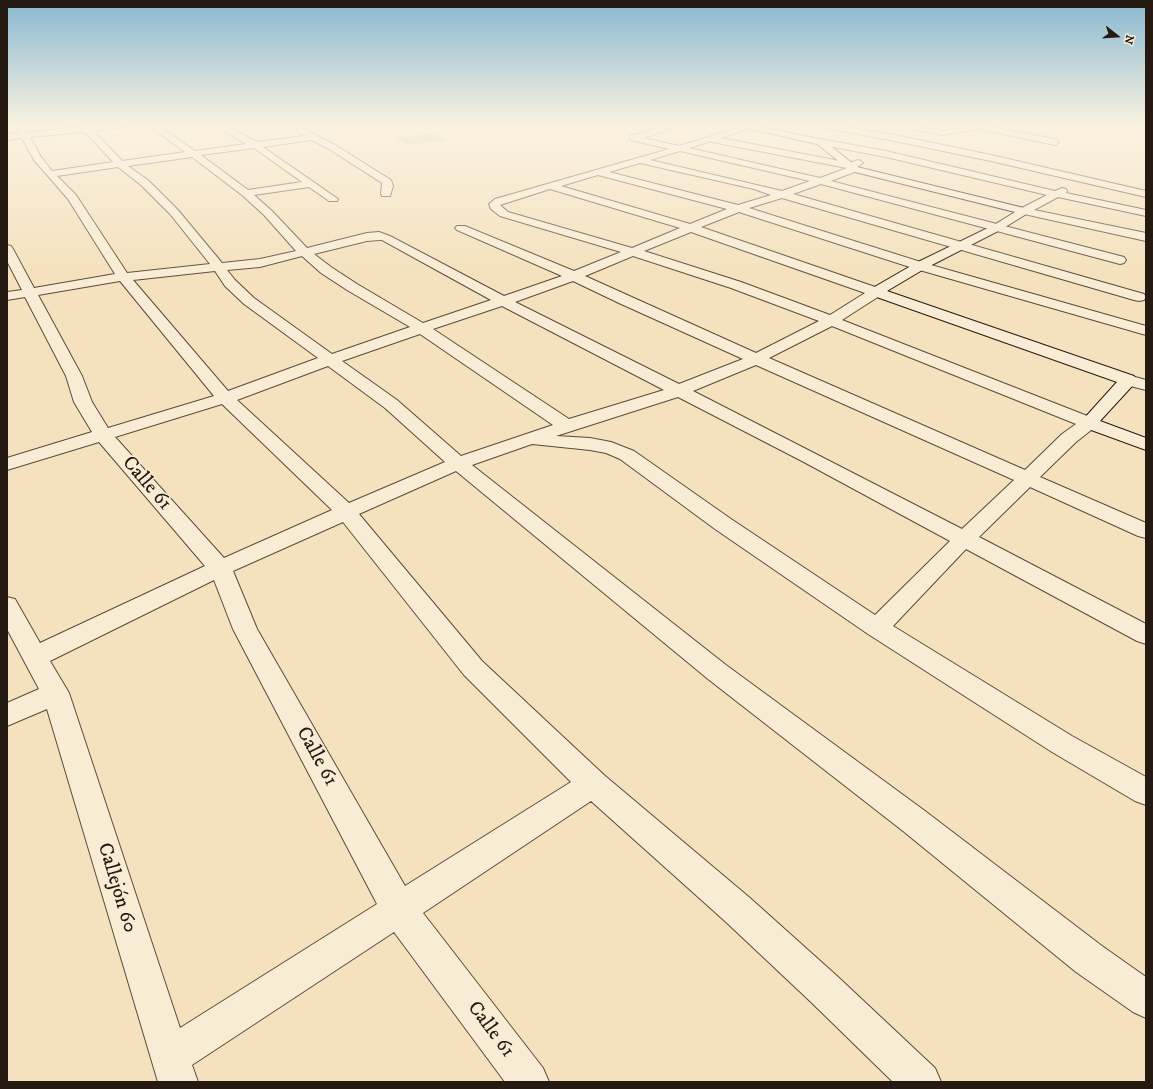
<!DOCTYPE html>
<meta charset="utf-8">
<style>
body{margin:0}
#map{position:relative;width:1153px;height:1089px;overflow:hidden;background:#f5e1bd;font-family:"IM FELL DW Pica",serif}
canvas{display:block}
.frame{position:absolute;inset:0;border:8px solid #251a11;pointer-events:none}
.north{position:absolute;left:1097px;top:16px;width:40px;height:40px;-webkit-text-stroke:3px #f8ecd4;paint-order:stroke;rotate:107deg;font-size:11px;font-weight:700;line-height:16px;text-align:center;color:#251a11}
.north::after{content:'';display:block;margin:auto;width:14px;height:18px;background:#251a11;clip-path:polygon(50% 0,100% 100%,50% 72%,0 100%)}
</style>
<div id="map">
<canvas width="1153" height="1089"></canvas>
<div class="frame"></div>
<div class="north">N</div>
</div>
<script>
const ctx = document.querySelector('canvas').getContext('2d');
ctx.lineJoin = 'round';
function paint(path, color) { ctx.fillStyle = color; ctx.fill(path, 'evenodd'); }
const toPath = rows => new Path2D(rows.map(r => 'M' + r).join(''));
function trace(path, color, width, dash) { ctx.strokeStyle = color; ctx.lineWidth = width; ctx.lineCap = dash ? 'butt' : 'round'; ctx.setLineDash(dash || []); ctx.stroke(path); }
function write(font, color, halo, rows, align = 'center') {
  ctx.font = font + ' "IM FELL DW Pica",serif'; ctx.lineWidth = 3.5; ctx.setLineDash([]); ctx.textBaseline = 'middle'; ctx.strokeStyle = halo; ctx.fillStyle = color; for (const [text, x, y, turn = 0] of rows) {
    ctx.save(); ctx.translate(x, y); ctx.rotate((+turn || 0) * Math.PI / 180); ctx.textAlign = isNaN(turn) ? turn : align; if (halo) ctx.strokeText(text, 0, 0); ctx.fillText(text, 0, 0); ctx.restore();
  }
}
const green = toPath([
 [433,133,445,140,407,145,395,138]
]);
const street = toPath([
 [15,125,23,125,27,132,82,127,80,125,131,125,127,127,94,131,122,161,185,152,148,125,158,125,195,151,246,144,213,125,224,125,257,142,304,136,297,131,298,129,304,129,335,145,391,180,393,186,390,196,382,196,381,194,382,183,329,149,312,140,263,147,338,199,337,201,329,201,309,187,254,195,272,211,307,248,367,233,379,232,390,236,504,296,562,276,457,230,455,228,457,226,465,226,574,271,621,252,500,216,491,209,489,204,495,199,669,149,631,140,630,138,631,136,668,125,681,125,644,138,679,146,747,125,760,125,721,138,850,163,858,160,861,161,863,163,857,167,859,169,857,171,831,181,1124,257,1126,260,1124,263,1120,264,821,184,793,194,1144,294,1146,297,1144,300,1139,301,1134,300,782,198,749,208,924,263,1146,326,1146,335,916,269,739,212,701,227,881,289,883,292,881,295,842,320,1095,419,1098,423,1095,427,1076,442,1040,477,1146,523,1146,538,1138,536,1030,487,979,537,1146,624,1146,644,1137,641,966,549,893,626,1072,736,1146,777,1146,805,1135,801,1052,752,868,634,715,529,620,459,606,453,590,450,532,444,472,465,726,665,925,811,1102,946,1146,977,1146,1018,1133,1012,1076,972,903,831,708,679,456,471,359,514,482,661,604,775,750,898,837,976,935,1068,941,1082,893,1082,811,1002,726,922,591,801,423,913,543,1068,549,1082,505,1082,394,932,192,1065,198,1082,158,1082,47,709,7,726,7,703,39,689,7,629,7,597,15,599,40,643,205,566,99,442,7,470,7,458,92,432,74,402,66,376,25,297,7,300,7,292,22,290,7,261,7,245,11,246,13,249,34,288,115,274,68,199,34,160,22,138,7,140,7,134,19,133,15,125],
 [85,132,113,162,52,171,41,157,30,137,85,132],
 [711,141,712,142,847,168,820,178,689,148,711,141],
 [254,148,302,182,248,190,201,155,254,148],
 [680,151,810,181,782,191,650,160,680,151],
 [192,157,242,195,264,215,296,251,260,259,222,263,178,210,149,181,128,166,192,157],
 [640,163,754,189,771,195,738,205,609,172,640,163],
 [118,167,141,185,170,214,210,264,127,273,76,195,57,176,118,167],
 [598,175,727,209,690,224,561,186,598,175],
 [550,189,680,228,632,248,508,212,500,205,550,189],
 [691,232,865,293,830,315,741,282,644,251,691,232],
 [379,240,382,240,491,300,423,323,357,284,331,267,314,254,367,241,379,240],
 [302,256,321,273,347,290,410,327,332,354,254,298,235,280,227,270,260,267,302,256],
 [633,256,731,288,819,321,756,353,585,276,633,256],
 [215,271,225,286,244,304,318,358,228,391,133,280,215,271],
 [120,281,214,396,108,428,92,402,82,376,38,295,120,281],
 [573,281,619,303,743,359,679,384,515,302,573,281],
 [502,306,664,390,569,419,433,329,502,306],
 [832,326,1076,424,1062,434,1025,470,769,358,832,326],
 [420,334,553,425,461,456,397,400,342,361,420,334],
 [756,365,1014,480,962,529,693,391,756,365],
 [328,366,385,408,445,462,349,503,237,400,328,366],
 [678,397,802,461,950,541,875,615,731,519,634,451,611,442,590,438,556,436,678,397],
 [222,404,332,510,224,558,115,437,222,404],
 [343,522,464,675,571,782,405,886,257,629,233,571,343,522],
 [214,580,233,629,377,904,180,1028,69,693,50,661,214,580],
 [814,125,834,125,890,134,991,155,1146,191,1146,197,991,161,890,140,818,127,814,125],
 [911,125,942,131,965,127,964,125,982,125,1055,139,1059,142,1055,145,978,129,942,135,911,129,911,125],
 [820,139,886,151,1055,191,1062,188,1066,189,1067,191,1066,193,1146,210,1146,216,1058,197,1034,210,1146,233,1146,241,1024,214,1019,211,1020,209,1047,195,886,157,817,144,816,142,820,139],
 [1128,375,1146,380,1146,390,1122,384,1120,380,1122,376,1128,375]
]);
const secondary = toPath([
 [738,125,754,125,823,140,857,167,1028,209,1029,211,1028,213,1002,229,924,269,887,291,1134,376,1136,380,1134,384,1100,421,1146,438,1146,450,1083,427,1080,423,1117,382,871,295,869,292,871,289,916,263,994,225,1015,212,851,171,817,144,742,127,738,125]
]);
const nearStreetnames = [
 ["Calle 61",146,484,49],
 ["Calle 61",316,757,61],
 ["Callejón 60",116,888,73],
 ["Calle 61",490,1030,53]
];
paint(green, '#c1c18d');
trace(street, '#594c3c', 2);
trace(secondary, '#251a11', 2);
paint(street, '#f8ecd4');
paint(secondary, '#f8ecd4');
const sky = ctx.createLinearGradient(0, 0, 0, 278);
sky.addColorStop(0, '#89b8d1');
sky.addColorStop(0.45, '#faf2e1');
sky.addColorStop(1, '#faf2e100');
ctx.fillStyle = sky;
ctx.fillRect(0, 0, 1153, 278);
write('20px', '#251a11', '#f8ecd4', nearStreetnames);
</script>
